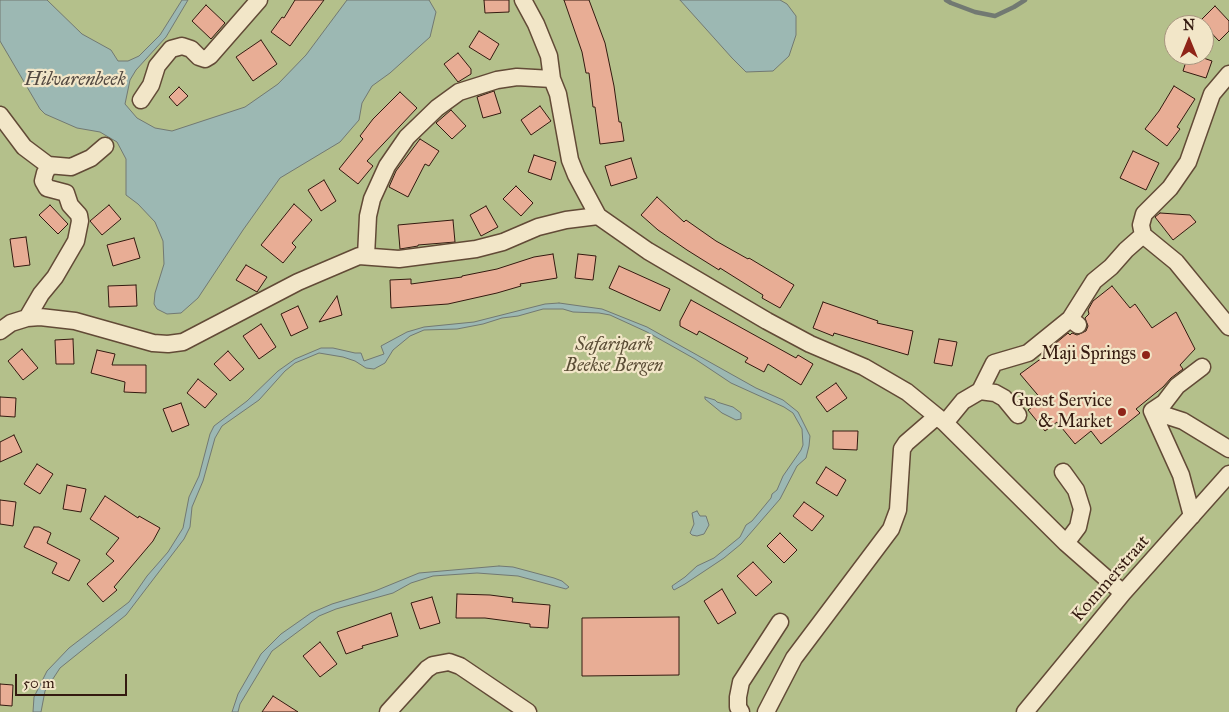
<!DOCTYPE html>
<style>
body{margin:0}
#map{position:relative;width:1229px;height:712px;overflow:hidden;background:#ebd9aa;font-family:"IM FELL Great Primer",serif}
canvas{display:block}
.north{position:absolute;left:1164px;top:15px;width:50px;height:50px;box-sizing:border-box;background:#f2e6c8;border:1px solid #a6947e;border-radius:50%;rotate:0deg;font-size:14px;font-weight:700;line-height:20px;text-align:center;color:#341a10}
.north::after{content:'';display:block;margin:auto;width:18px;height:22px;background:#8f2418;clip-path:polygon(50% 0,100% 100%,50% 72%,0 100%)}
.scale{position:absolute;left:15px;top:674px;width:112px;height:22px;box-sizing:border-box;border:2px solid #341a10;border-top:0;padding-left:6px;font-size:15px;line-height:18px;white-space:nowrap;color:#341a10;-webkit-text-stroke:4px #f2e6c8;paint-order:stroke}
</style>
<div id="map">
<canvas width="1229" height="712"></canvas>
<div class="north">N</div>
<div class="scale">50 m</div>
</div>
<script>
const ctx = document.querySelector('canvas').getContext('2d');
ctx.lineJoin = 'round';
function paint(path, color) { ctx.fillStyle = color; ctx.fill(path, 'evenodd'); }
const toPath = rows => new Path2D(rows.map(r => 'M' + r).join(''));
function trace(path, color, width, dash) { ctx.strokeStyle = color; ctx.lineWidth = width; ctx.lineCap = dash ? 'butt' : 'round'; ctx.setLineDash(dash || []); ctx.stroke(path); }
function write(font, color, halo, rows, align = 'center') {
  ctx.font = font + ' "IM FELL Great Primer",serif'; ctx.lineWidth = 4.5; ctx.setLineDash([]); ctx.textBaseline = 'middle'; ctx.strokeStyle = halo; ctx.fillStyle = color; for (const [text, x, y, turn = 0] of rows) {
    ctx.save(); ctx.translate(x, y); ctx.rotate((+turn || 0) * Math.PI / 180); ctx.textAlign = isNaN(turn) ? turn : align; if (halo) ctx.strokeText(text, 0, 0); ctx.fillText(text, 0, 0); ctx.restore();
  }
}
const green = toPath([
 [0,0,1229,0,1229,712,0,712],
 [1174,25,1204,25,1204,55,1174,55]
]);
const water = toPath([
 [0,0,47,0,82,34,111,50,118,61,128,61,139,56,160,35,182,0,188,0,166,37,136,70,130,80,125,104,137,118,155,128,172,131,245,107,278,84,306,55,347,0,429,0,436,12,430,37,390,73,372,86,362,103,359,120,352,128,340,142,280,178,243,230,198,298,181,313,167,314,157,309,154,304,155,293,164,264,163,241,155,222,138,204,126,195,126,159,117,142,105,135,100,132,77,128,45,114,40,109,0,41,0,0],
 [680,0,780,0,787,4,796,16,796,35,789,56,773,71,746,72,732,58,680,0],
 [559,303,602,309,647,327,756,388,783,400,798,412,810,436,809,446,806,458,797,466,780,499,741,544,724,558,685,584,674,590,673,589,672,586,685,577,697,566,714,558,740,537,746,525,752,521,771,498,772,494,777,490,783,476,801,450,803,445,802,429,793,413,784,407,731,383,695,359,647,332,610,315,599,313,573,312,563,309,543,309,518,316,502,318,483,324,457,329,424,330,410,336,393,350,385,363,374,369,366,368,355,361,343,357,319,353,295,363,285,371,259,400,222,426,215,438,203,481,192,507,190,527,184,539,126,615,60,668,45,691,41,712,33,712,34,697,47,671,69,648,129,602,147,576,168,552,183,528,189,497,199,476,210,434,214,426,247,401,278,371,295,359,321,348,333,348,355,353,361,353,364,361,384,354,381,346,407,332,424,327,474,322,545,304,559,303],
 [705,397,715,400,717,402,733,407,741,413,741,419,736,420,722,413,705,399,705,397],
 [697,511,700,516,706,516,709,525,704,534,697,536,692,535,690,533,694,524,692,513,697,511],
 [499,566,513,567,554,578,562,581,569,587,566,589,518,576,477,573,433,576,411,583,393,593,336,609,319,616,272,651,240,704,238,712,232,712,238,694,261,654,281,634,311,613,332,604,375,591,419,573,499,566]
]);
const stream = toPath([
 [946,0,951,3,975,12,995,16,1014,7,1025,0]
]);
const building = toPath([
 [295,0,324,0,290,46,271,32,282,17,284,18,295,0],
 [484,0,509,0,509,12,485,13,484,0],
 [564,0,589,0,605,43,614,86,619,122,621,122,624,141,600,144,595,107,593,107,589,73,586,73,582,52,564,0],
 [206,5,225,23,211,39,192,21,206,5],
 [1215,6,1229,21,1229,31,1219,41,1200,21,1215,6],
 [479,31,499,44,490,60,469,47,479,31],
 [261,40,277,64,253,81,236,57,261,40],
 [458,53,471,69,471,74,458,82,444,64,458,53],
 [1188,55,1195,55,1212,61,1206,78,1183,71,1188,55],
 [1174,86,1195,99,1177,127,1180,129,1167,146,1145,129,1159,111,1174,86],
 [179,87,188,96,177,106,169,97,179,87],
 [494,91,501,113,483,118,477,97,494,91],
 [400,92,417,108,367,161,373,166,358,184,339,169,363,139,360,136,373,119,400,92],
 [540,106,551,121,531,135,521,120,540,106],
 [451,110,466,126,452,139,436,123,451,110],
 [420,139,439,151,429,166,425,164,408,197,389,187,396,171,420,139],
 [1133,151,1159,163,1146,190,1120,178,1133,151],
 [534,155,556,162,551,180,528,172,534,155],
 [631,158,637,178,611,186,605,166,631,158],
 [324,180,336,201,321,211,308,190,324,180],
 [516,186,533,203,521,216,503,199,516,186],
 [657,197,684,222,686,220,716,241,748,259,749,258,794,285,780,308,762,298,763,295,720,268,719,270,687,250,658,230,641,215,657,197],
 [294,204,312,220,292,243,296,247,283,263,261,245,294,204],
 [50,205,68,224,58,234,39,215,50,205],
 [109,205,121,219,102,235,90,221,109,205],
 [486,206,498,227,481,236,470,215,486,206],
 [1160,213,1190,215,1196,222,1173,240,1155,217,1160,213],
 [453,220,455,242,418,245,418,246,400,249,398,225,453,220],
 [26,237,30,265,14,267,10,239,26,237],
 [134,238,140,258,113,266,107,245,134,238],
 [553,254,557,278,520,284,521,286,497,293,448,304,391,308,390,280,411,279,411,284,462,277,462,276,497,269,534,257,553,254],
 [578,254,596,256,593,280,575,278,578,254],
 [246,265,267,277,257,292,236,280,246,265],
 [619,266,670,289,660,311,609,288,619,266],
 [136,285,137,306,109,307,108,286,136,285],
 [1112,286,1130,308,1135,304,1152,328,1176,312,1195,349,1180,365,1183,369,1171,378,1163,387,1136,409,1140,413,1101,444,1091,431,1075,444,1057,422,1045,431,1028,410,1042,400,1020,374,1046,355,1044,353,1068,333,1070,335,1072,333,1077,335,1086,331,1088,326,1085,318,1089,314,1088,310,1093,301,1112,286],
 [337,296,342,315,319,322,337,296],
 [691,300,796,358,798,355,813,364,801,385,768,364,764,372,745,362,748,358,699,331,697,335,680,326,680,321,691,300],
 [823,302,878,321,877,323,913,331,908,355,834,333,833,336,813,328,823,302],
 [298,306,308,328,291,336,281,314,298,306],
 [261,324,276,347,259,359,243,336,261,324],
 [73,339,74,364,56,364,55,340,73,339],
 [939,339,957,342,952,366,934,363,939,339],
 [22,349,38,368,23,380,8,361,22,349],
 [97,350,115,354,112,365,146,365,146,393,124,392,125,382,91,373,97,350],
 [228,351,244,369,230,381,214,364,228,351],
 [198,379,217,394,205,408,187,393,198,379],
 [836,383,847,398,827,412,816,397,836,383],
 [0,397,16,398,15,417,0,416,0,397],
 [181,403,189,425,172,432,163,409,181,403],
 [833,431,858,431,857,450,833,449,833,431],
 [14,435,22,452,0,462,0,442,14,435],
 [37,464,53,474,40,494,24,484,37,464],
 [826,467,846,480,837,496,816,483,826,467],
 [67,485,86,489,81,512,63,509,67,485],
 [105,496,138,518,139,516,160,528,153,541,114,587,117,590,103,602,87,584,114,561,106,554,119,538,90,519,105,496],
 [0,500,16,502,13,526,0,524,0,500],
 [804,502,824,516,812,531,793,516,804,502],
 [34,527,39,527,51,533,47,543,80,560,69,581,52,573,57,563,24,547,34,527],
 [780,533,797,550,784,563,767,546,780,533],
 [753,562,772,582,756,596,737,576,753,562],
 [722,589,736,613,718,624,704,601,722,589],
 [457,594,490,595,513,598,512,602,550,605,548,628,530,627,530,624,485,618,456,618,457,594],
 [432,597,440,623,420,629,411,603,432,597],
 [391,613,398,636,362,646,363,648,346,654,337,632,391,613],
 [679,617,679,675,582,676,582,618,679,617],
 [320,642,337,664,320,677,303,656,320,642],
 [0,684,13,685,12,706,0,705,0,684],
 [273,696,298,712,262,712,273,696]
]);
const minor = toPath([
 [1229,74,1212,94,1188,162,1170,188,1144,214,1141,225,1143,235,1176,262,1229,327],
 [141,100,151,85,157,66,171,49,182,46,191,49,199,57,205,59,210,56,259,0],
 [0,115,24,147,48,165,71,167,91,158,105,146],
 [598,216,648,251,767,321,810,344,864,367,907,392,945,423,1066,543,1123,593],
 [366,256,368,216,372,199,387,166,407,137,437,108,459,92,497,80,517,77,552,79],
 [27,318,41,294,55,277,76,241,80,221,79,215,70,205,66,193,47,188,43,181,45,173,49,166],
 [1070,319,1094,281,1111,267,1126,250,1143,235],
 [0,331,11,323,27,318,40,317,75,321,153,343,168,344,183,342,298,282,359,256,399,259,476,249,503,242,538,227,566,220,598,216,576,175,570,160,558,94,552,79,549,56,536,24,523,0],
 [980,391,994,363,1028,353,1070,319,1078,325],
 [1152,411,1181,475,1192,516],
 [1152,411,1183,421,1229,449],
 [1152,411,1164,403,1177,386,1202,367],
 [945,423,963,401,980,391,995,393,1004,398,1018,415],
 [1063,472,1076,490,1082,509,1078,527,1066,543],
 [388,712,427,669,433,665,449,662,460,666,528,712],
 [741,712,738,707,738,697,741,682,780,622],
 [766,712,794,658,891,529,898,510,902,449,906,443,936,417],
 [1025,712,1123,593,1229,474]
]);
const markers = [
 [1146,355,5,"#8f2418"],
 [1122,412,5,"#8f2418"]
];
const parkNames = [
 ["Safaripark",614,346],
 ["Beekse Bergen",614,367]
];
const poiNames = [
 ["Maji Springs",1136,355],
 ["Guest Service",1112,402],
 ["& Market",1112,423]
];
const streetNames = [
 ["Kommerstraat",1111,579,-49]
];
const waterNames = [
 ["Hilvarenbeek",75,80]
];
paint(green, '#b4c08b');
paint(water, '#9cb8b3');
trace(water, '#727972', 1);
trace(stream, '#727972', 4.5);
paint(building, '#e8ad95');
trace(building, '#341a10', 1);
trace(minor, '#624a36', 19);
trace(minor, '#f2e6c8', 16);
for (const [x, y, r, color] of markers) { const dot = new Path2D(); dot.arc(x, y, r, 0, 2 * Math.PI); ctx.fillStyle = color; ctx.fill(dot); trace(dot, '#f2e6c8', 2); }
write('italic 18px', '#5a4c35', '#f2e6c8', parkNames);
write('18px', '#341a10', '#f2e6c8', poiNames, 'right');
write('18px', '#341a10', '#f2e6c8', streetNames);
write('italic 19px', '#534941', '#f2e6c8', waterNames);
</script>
